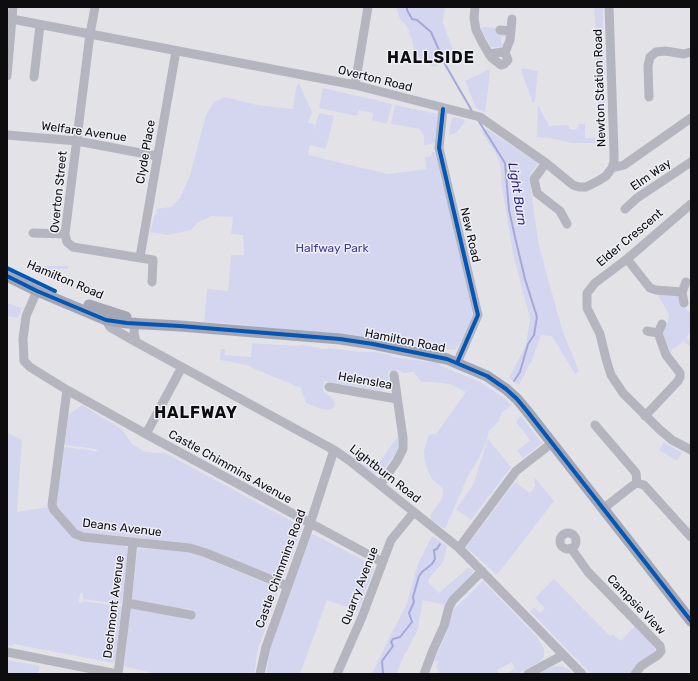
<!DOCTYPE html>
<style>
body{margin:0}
#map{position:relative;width:698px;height:681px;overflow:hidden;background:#e3e3e7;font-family:Rubik,sans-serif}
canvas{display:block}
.frame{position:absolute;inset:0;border:8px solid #0d0d10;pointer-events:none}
</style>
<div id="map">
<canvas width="698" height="681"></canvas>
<div class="frame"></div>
</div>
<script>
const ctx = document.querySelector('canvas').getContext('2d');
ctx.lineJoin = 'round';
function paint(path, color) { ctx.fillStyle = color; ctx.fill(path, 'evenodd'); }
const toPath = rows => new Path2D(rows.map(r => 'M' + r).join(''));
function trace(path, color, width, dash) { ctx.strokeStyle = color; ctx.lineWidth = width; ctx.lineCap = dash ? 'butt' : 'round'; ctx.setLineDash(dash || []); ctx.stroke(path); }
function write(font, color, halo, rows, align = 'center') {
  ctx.font = font + ' Rubik,sans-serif'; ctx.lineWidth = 3; ctx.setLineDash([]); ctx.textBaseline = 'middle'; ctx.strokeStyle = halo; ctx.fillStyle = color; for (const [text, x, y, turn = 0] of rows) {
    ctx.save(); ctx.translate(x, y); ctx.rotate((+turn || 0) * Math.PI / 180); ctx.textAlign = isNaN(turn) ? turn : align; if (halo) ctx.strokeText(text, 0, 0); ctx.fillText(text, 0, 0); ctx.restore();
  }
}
const green = toPath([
 [396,7,445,7,443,23,456,58,437,66,431,66,425,62,414,52,412,40,407,26,400,19],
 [594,7,603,7,603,29,600,32,595,34,593,32,596,31],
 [485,27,497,28,507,34,508,38,501,36,501,43,507,44,501,47,491,47,480,28],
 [595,44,601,45,604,49,605,79,601,84,596,85,595,80,598,79,597,49,594,49],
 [522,68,538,71,535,102,532,102,521,70],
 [490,69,488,90,485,112,476,108,465,81],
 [299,83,312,112,308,123,315,124,313,133,319,113,334,116,326,149,310,145,308,155,388,174,426,169,425,157,431,156,432,152,435,152,439,168,441,182,443,183,473,314,462,340,455,350,237,324,204,322,207,289,228,291,231,255,244,255,243,235,231,234,233,217,212,216,197,223,191,230,167,235,150,232,155,214,157,214,156,209,171,207,180,198,190,175,206,115,214,102,225,97,257,105,293,109,296,87],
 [323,88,392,104,387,124,372,120,373,113,359,110,357,116,319,108],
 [598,95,602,97,605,102,606,143,572,143,550,138,537,137,538,105,549,126,568,125,570,129,574,130,578,128,579,124,585,124,585,138,604,138,604,128,599,124,598,97,595,97],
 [395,105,438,114,435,143,424,145,424,136,420,129,391,124],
 [453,117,463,119,465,122,456,133,450,135,449,134,451,121],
 [487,129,538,163,529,177,539,246,562,329,579,372,575,374,552,336,541,335,532,360,519,385,509,378,526,345,530,318,514,259,502,187,500,163,495,152,481,131],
 [30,266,68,266,68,269,48,269,47,271,38,274,30,270],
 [657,294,678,296,681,305,683,305,687,310,691,313,691,332,686,338,691,342,691,347,684,342,685,340,675,348,672,349,671,354,662,331,668,322,669,314],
 [7,303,22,308,18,318,7,316],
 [252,343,296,346,301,345,311,346,312,347,326,349,328,348,361,352,374,352,391,355,392,357,438,363,441,366,480,382,503,397,512,405,501,413,499,421,489,431,487,440,479,458,468,476,445,529,432,521,430,515,442,499,443,489,431,478,425,462,424,451,428,436,431,434,436,434,466,392,450,384,432,382,422,382,418,378,414,372,404,373,397,370,388,371,389,384,387,388,381,391,324,381,323,391,334,400,335,406,332,409,327,410,319,408,306,403,301,388,252,368,247,365,220,360,221,349,225,349,225,355,251,357],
 [82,405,123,430,123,431,132,444,145,452,162,453,163,452,301,526,302,527,284,577,281,578,202,547,188,543,79,532,58,507,57,503,64,449,65,447,95,451,95,452,98,451,96,449,66,445,65,443,68,415],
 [521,416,542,443,523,458,517,451,530,440,517,423,517,420],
 [8,433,22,440,17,512,48,507,53,516,74,539,79,541,125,546,128,548,122,602,121,604,83,599,83,593,80,594,79,602,82,603,82,601,120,606,122,607,115,660,113,663,14,644,13,646,7,645,7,435],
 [398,436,398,446,396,453,382,472,378,474,374,474,363,466,367,459,376,467],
 [488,439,511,467,471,520,456,509,473,485],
 [664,442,682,453,677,461,659,450],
 [535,478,554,501,497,575,466,547,515,482,530,493,536,485,534,483],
 [313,534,373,565,374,569,358,611,327,600,300,674,266,674,270,648,311,535],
 [432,536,447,546,443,562,430,577,428,582,439,593,468,568,473,570,473,573,450,597,445,605,423,600,418,629,401,662,397,674,372,674,388,640,406,606,418,564],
 [139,548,189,552,277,587,278,592,258,649,254,674,157,674,126,667,124,665,131,608,178,615,181,618,189,620,194,617,194,613,191,609,183,608,180,609,133,600,132,597,134,581,137,552],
 [554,579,610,636,612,634,621,641,635,626,654,646,655,649,654,653,638,663,630,674,591,674,530,611,534,607,540,613,545,608,535,598],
 [483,581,537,637,544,649,544,657,538,663,517,674,505,674,515,669,512,662,497,670,499,674,436,674,439,673,436,666,439,662,434,660,447,632,451,617,454,609],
 [7,660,40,666,38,674,7,674],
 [561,666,571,671,570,674,537,674,552,667]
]);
const stream = toPath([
 [407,7,407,10,412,19,417,20,431,32,446,66,472,111],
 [478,120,505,163,509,210,515,237,525,279,537,317,534,335,528,344,520,372,514,381],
 [383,674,382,661,393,646,391,642,393,639,400,637,412,622,409,613,414,602,413,597,419,576,422,572,432,564,435,559,434,550,437,549,440,544]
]);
const minor = toPath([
 [95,7,90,34,65,234,67,242,73,247,153,260,152,282],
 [475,7,474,18,476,30,482,42,489,54,492,58,501,65,504,64,508,60,506,55,502,52,489,54],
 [609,7,614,152,614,162,612,168],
 [12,19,355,85,480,117,546,163,573,185,579,187,586,187,598,181,606,176,612,168,624,165,691,118],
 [500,30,511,31],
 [505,53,510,40,512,19],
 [7,76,13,7],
 [34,77,40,25],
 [355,85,368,7],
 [649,97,648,66,650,57,656,52,665,51,684,54,691,52],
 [443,109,439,148,478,315,457,363],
 [7,135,77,141,157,156],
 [546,163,534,179,537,193,560,211,567,224],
 [691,204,627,259,595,283,587,293,587,308,600,334,606,359,611,375,623,393,659,429,672,440,691,450],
 [625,209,637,198,691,162],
 [33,233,65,234],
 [140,257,176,51],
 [627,259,650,288,656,290,682,292],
 [37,291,26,316,23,339,24,361,30,367,67,390,146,434,382,562],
 [684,303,682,292,686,282],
 [106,320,110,327,136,342],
 [135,322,134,333,136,342,334,450,350,461,459,548,582,674],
 [647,331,658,333,662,324],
 [329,387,397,399],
 [67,390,52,505,54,510,75,534,83,537,190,548,206,553,287,586],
 [645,416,678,381,680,377,680,373,666,355,658,333],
 [595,425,636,473,637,483],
 [146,434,182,367],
 [380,485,397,461,403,449,403,438,394,375],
 [604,508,632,486,637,483,644,485,691,537],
 '560 541a8 8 0 1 1 16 0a8 8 0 1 1-16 0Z',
 [459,548,516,471,552,443],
 [571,548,588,572,660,646,661,651,658,655,641,666,635,674],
 [127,603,191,615],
 [7,652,117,674],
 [118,674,127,603,133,542],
 [260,674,266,647,310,524,334,450],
 [337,674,362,617,391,540,414,512],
 [424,674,433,650,444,626,449,607,453,600,482,571],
 [528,674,563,655]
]);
const major = toPath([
 [7,276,37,291,106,320,127,323,180,326,340,339,373,344,447,359,487,376,506,389,517,399,527,411,691,621],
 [89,305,126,317]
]);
const cycleway = toPath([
 [443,109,439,148,478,315,457,363],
 [7,268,55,291],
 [7,276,37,291,106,320,127,323,180,326,340,339,373,344,447,359,487,376,506,389,517,399,527,411,691,621]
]);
const streetNames = [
 ["Overton Road",375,79,14],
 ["Newton Station Road",600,88,-92],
 ["Welfare Avenue",84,132,8],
 ["Clyde Place",146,152,-80],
 ["Elm Way",651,175,-35],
 ["Overton Street",59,192,-84],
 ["New Road",470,235,77],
 ["Elder Crescent",630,238,-40],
 ["Hamilton Road",65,280,23],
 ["Hamilton Road",405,341,11],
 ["Helenslea",365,381,10],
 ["Castle Chimmins Avenue",230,467,29],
 ["Lightburn Road",385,474,38],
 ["Deans Avenue",122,528,7],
 ["Castle Chimmins Road",281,569,-70],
 ["Quarry Avenue",360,586,-69],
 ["Campsie View",636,605,46],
 ["Dechmont Avenue",114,607,-83]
];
const parkNames = [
 ["Halfway Park",332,249]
];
const waterNames = [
 ["Light Burn",517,194,81]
];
const districtNames = [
 ["HALLSIDE",431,58],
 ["HALFWAY",196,413]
];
paint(green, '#d4d6ef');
trace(stream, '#a5a7db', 2);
trace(minor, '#b4b5bf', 9);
trace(major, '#a5a6b3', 11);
trace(cycleway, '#0057b8', 4);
write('12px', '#0d0d10', '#eeeff6', streetNames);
write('12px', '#423c92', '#eeeff6', parkNames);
write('italic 13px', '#2f2579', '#eeeff6', waterNames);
ctx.letterSpacing = '1px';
write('bold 16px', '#0d0d10', '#eeeff6', districtNames);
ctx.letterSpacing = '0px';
</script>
